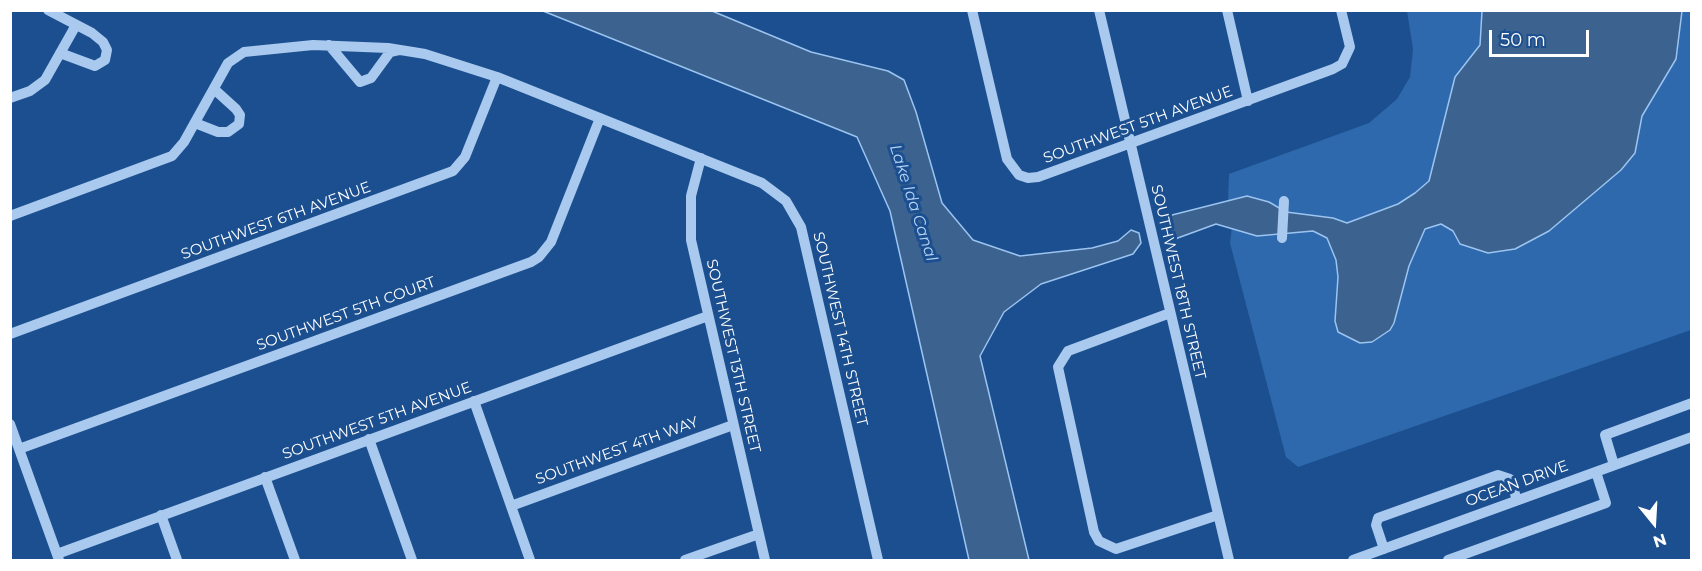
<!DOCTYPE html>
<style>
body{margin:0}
#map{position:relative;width:1702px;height:571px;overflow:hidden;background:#1b4f8f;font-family:Montserrat,sans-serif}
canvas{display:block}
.frame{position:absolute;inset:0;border:12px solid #fff;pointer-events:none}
.north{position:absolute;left:1624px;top:493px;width:60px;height:60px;-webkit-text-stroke:4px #1b4f8f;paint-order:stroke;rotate:162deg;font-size:16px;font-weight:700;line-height:24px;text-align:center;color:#fff}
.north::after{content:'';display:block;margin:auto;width:21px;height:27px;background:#fff;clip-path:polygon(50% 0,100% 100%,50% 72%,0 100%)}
.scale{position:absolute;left:1489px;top:30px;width:100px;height:27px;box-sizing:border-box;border:3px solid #fff;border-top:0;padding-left:8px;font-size:18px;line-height:21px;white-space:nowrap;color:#fff;-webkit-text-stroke:4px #1b4f8f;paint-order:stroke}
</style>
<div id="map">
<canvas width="1702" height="571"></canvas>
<div class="frame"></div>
<div class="north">N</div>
<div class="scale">50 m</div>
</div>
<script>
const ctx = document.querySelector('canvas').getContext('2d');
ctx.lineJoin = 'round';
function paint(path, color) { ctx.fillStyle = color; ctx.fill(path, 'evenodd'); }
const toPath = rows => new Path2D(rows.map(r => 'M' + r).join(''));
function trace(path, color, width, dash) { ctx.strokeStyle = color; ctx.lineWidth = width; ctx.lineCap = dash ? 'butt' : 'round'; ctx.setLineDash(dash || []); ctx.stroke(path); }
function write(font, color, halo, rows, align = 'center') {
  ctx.font = font + ' Montserrat,sans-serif'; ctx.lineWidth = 6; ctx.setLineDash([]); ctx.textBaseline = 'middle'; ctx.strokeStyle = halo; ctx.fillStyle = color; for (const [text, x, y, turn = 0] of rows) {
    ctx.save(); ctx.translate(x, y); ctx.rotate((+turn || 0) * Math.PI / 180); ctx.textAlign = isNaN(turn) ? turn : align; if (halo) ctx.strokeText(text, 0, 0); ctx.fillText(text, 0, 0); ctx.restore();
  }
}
const green = toPath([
 [1407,11,1691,11,1691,330,1298,467,1286,457,1230,243,1232,227,1216,224,1175,239,1166,234,1164,225,1172,215,1228,201,1229,174,1369,123,1397,99,1410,77,1413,49]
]);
const water = toPath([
 [543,11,712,11,811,52,888,71,904,80,916,112,942,203,973,240,1020,256,1092,248,1118,241,1131,230,1139,233,1141,243,1133,254,1041,284,1004,312,980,356,1029,560,969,560,890,211,857,137,543,11],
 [1482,11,1682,11,1676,59,1642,116,1635,153,1621,170,1549,231,1515,249,1488,253,1460,244,1453,231,1441,224,1425,229,1409,266,1394,323,1390,330,1372,342,1360,343,1338,332,1335,321,1338,277,1336,260,1327,238,1313,231,1257,236,1216,224,1175,239,1166,234,1164,225,1172,215,1247,196,1269,202,1286,212,1333,218,1347,223,1398,204,1415,193,1429,181,1455,77,1480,45,1482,11]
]);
const minor = toPath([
 [48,10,92,33,103,42,107,50,105,60,95,66,60,53],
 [972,10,1007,159,1019,175,1028,178,1038,177,1333,69,1342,64,1350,47,1341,10],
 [1099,10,1229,560],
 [1227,10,1248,101],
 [329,45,360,82,371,78,390,52,399,50],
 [10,98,30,91,45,80,76,25],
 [195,123,218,132,228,132,239,124,240,115,236,109,214,89],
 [701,158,691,196,691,240,765,560],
 [10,216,172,156,184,142,228,63,244,52,313,45,388,48,425,54,497,77,762,183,786,201,801,227,878,560],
 [1282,238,1284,201],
 [1170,313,1068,351,1058,367,1094,532,1099,541,1116,549,1218,515],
 [10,334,453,171,465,157,497,77],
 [474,401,530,560],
 [10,424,59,560],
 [369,439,412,560],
 [19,449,531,262,539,257,551,242,600,118],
 [1614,465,1605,435,1692,403],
 [265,477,295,560],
 [511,506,733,425],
 [161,515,177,560],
 [1384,549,1376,525,1378,518,1498,475,1510,479,1517,500],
 [57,554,708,316],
 [685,560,759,534],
 [1353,560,1692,437],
 [1448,560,1606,503,1596,472]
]);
const streetNames = [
 ["SOUTHWEST 5TH AVENUE",1138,125,-20],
 ["SOUTHWEST 6TH AVENUE",276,221,-20],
 ["SOUTHWEST 18TH STREET",1178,282,77],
 ["SOUTHWEST 5TH COURT",346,314,-20],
 ["SOUTHWEST 14TH STREET",840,329,77],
 ["SOUTHWEST 13TH STREET",733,356,77],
 ["SOUTHWEST 5TH AVENUE",377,421,-20],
 ["SOUTHWEST 4TH WAY",617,451,-20],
 ["OCEAN DRIVE",1517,484,-20]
];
const waterNames = [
 ["Lake Ida Canal",913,203,72]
];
paint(green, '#2e69ad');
paint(water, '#3c6290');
trace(water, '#9cc4f0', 1.5);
trace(minor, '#a9c9ee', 10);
write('15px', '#fff', '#1b4f8f', streetNames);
write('italic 16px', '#b5d3f5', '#1b4f8f', waterNames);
</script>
